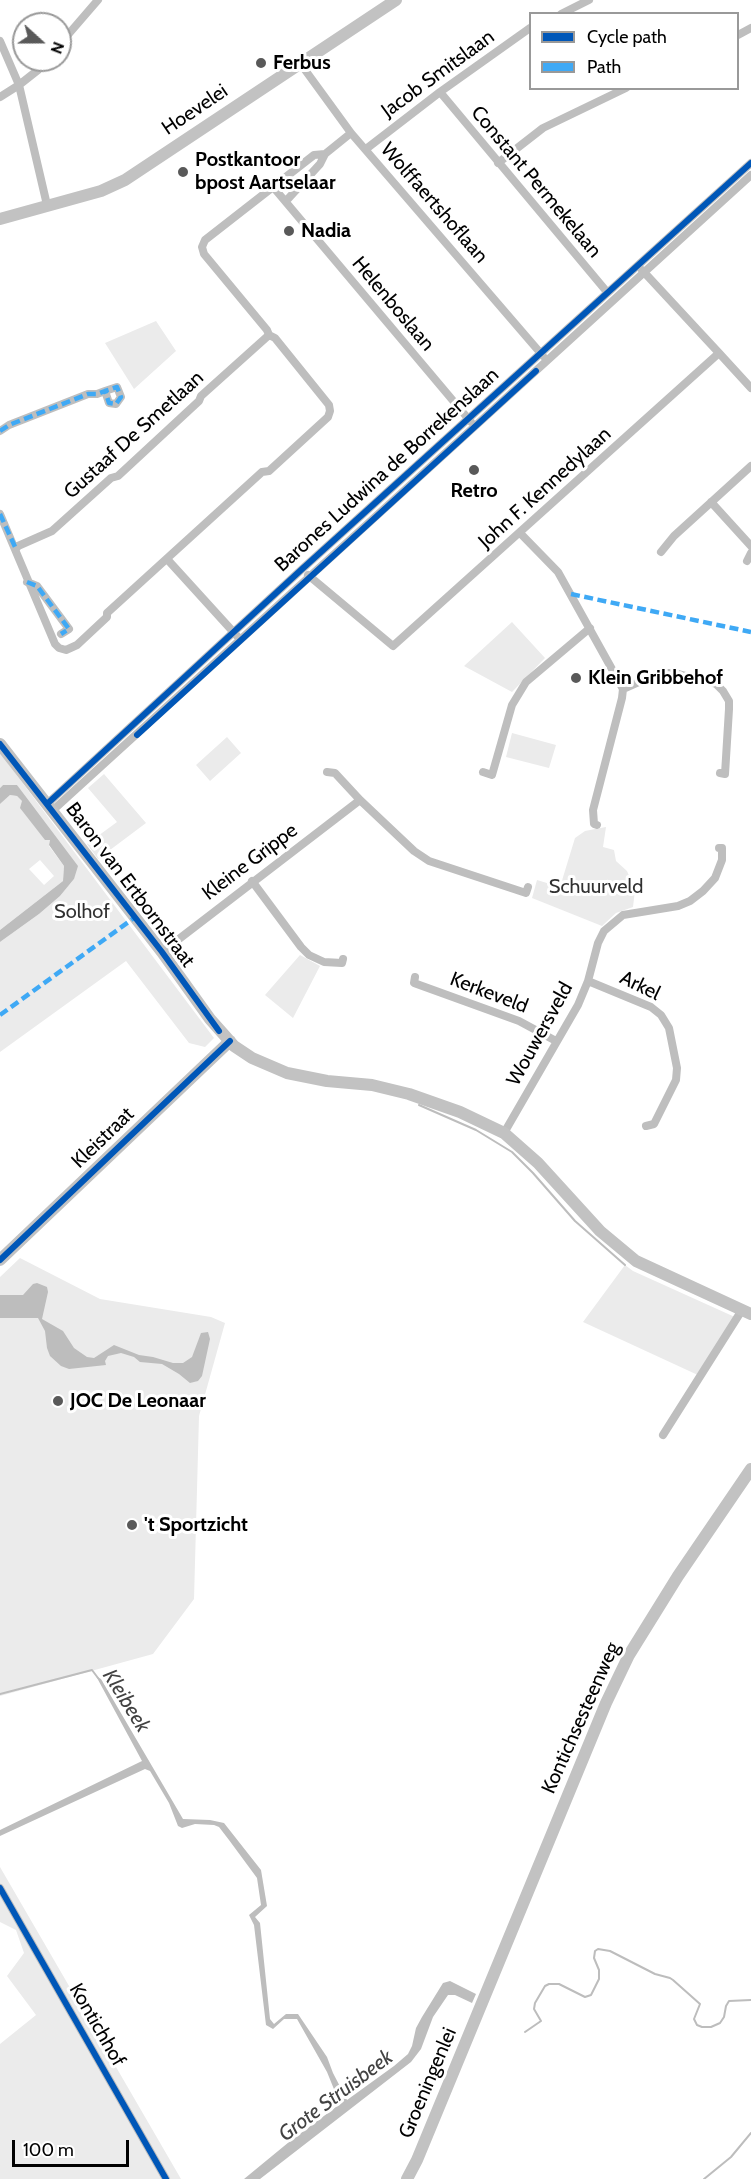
<!DOCTYPE html>
<style>
body{margin:0}
#map{position:relative;width:751px;height:2179px;overflow:hidden;background:#fff;font-family:Cabin,sans-serif}
canvas{display:block}
.legend{position:absolute;left:529px;top:12px;width:210px;height:78px;box-sizing:border-box;background:#fff;border:2px solid #999;margin:0;padding:8px 10px;list-style:none;font-size:18px;color:#000}
.legend li{display:flex;align-items:center;gap:12px;height:30px}
.legend b{width:30px;border:2px solid #999}
.north{position:absolute;left:12px;top:12px;width:60px;height:60px;box-sizing:border-box;background:#fff;border:2px solid #999;border-radius:50%;rotate:111deg;font-size:16px;font-weight:700;line-height:24px;text-align:center;color:#000}
.north::after{content:'';display:block;margin:auto;width:21px;height:27px;background:#595959;clip-path:polygon(50% 0,100% 100%,50% 72%,0 100%)}
.scale{position:absolute;left:12px;top:2140px;width:117px;height:27px;box-sizing:border-box;border:3px solid #000;border-top:0;padding-left:8px;font-size:18px;line-height:21px;white-space:nowrap;color:#000;-webkit-text-stroke:4px #fff;paint-order:stroke}
</style>
<div id="map">
<canvas width="751" height="2179"></canvas>
<ul class="legend">
<li><b style="height:8px;background:#0057b8"></b>Cycle path</li>
<li><b style="height:8px;background:#3fa9f5"></b>Path</li>
</ul>
<div class="north">N</div>
<div class="scale">100 m</div>
</div>
<script>
const ctx = document.querySelector('canvas').getContext('2d');
ctx.lineJoin = 'round';
function paint(path, color) { ctx.fillStyle = color; ctx.fill(path, 'evenodd'); }
const toPath = rows => new Path2D(rows.map(r => 'M' + r).join(''));
function trace(path, color, width, dash) { ctx.strokeStyle = color; ctx.lineWidth = width; ctx.lineCap = dash ? 'butt' : 'round'; ctx.setLineDash(dash || []); ctx.stroke(path); }
function write(font, color, halo, rows, align = 'center') {
  ctx.font = font + ' Cabin,sans-serif'; ctx.lineWidth = 6; ctx.setLineDash([]); ctx.textBaseline = 'middle'; ctx.strokeStyle = halo; ctx.fillStyle = color; for (const [text, x, y, turn = 0] of rows) {
    ctx.save(); ctx.translate(x, y); ctx.rotate((+turn || 0) * Math.PI / 180); ctx.textAlign = isNaN(turn) ? turn : align; if (halo) ctx.strokeText(text, 0, 0); ctx.fillText(text, 0, 0); ctx.restore();
  }
}
const green = toPath([
 [156,321,176,351,134,389,105,343],
 [512,622,545,658,512,692,464,666],
 [512,733,556,745,549,768,506,757],
 [227,737,241,753,210,781,196,765],
 [0,753,214,1038,205,1047,189,1043,126,961,0,1052,0,942,39,914,60,896,74,879,17,785,3,785,0,788],
 [104,774,146,823,98,859,87,844,117,822,88,788],
 [10,795,17,796,22,801,50,840,49,846,64,866,63,881,0,930,0,804],
 [40,860,54,876,44,885,29,869],
 [606,827,603,847,614,850,616,861,627,871,635,890,633,907,616,913,602,926,532,898,537,880,560,887,575,838,585,831],
 [300,955,320,966,293,1018,265,995],
 [20,1258,100,1299,211,1317,225,1323,199,1416,194,1599,153,1654,0,1696,0,1277],
 [625,1265,633,1271,737,1318,700,1376,583,1322],
 [0,1867,181,2179,0,2179,0,2044,36,2015,7,1976,24,1953,16,1930,0,1922]
]);
const water = toPath([
 [3,785,17,785,78,866,74,879,60,896,39,914,0,942,0,930,63,881,64,866,49,845,50,840,45,840,20,808,22,801,17,796,10,795,0,804,0,788],
 [37,1283,47,1287,48,1292,42,1319,63,1331,74,1348,87,1357,94,1358,114,1345,139,1355,153,1357,173,1363,183,1363,192,1357,201,1333,208,1332,210,1339,202,1376,198,1381,190,1383,179,1374,162,1364,140,1362,134,1357,121,1353,108,1356,105,1361,106,1365,69,1369,61,1366,50,1356,47,1348,45,1331,38,1318,0,1318,0,1295,23,1295,33,1284],
 [96,1676,101,1679,183,1819,210,1820,224,1823,261,1870,267,1906,255,1917,260,1923,270,2019,274,2024,286,2014,298,2014,327,2057,333,2073,347,2100,394,2066,408,2054,412,2046,416,2028,422,2017,443,1983,450,1981,476,1994,472,2003,455,1995,448,1995,433,2017,421,2049,411,2062,260,2179,244,2179,289,2142,340,2104,327,2072,297,2019,284,2019,273,2029,266,2025,254,1925,249,1915,261,1905,257,1878,229,1840,219,1827,214,1825,195,1824,182,1828,178,1826,169,1803,150,1771,145,1769,0,1836,0,1830,142,1761]
]);
const stream = toPath([
 [419,1105,476,1130,512,1152,533,1173,575,1221,625,1265],
 [0,1694,92,1670,98,1678],
 [525,2032,541,2021,534,2009,535,2003,545,1986,549,1984,559,1984,585,1997,591,1995,599,1979,599,1970,594,1958,595,1951,598,1949,610,1951,655,1974,670,1978,673,1980,700,2004,694,2019,697,2025,702,2027,711,2027,720,2023,724,2017,726,2006,729,2001,751,2000],
 [704,2179,731,2157,751,2133]
]);
const street = toPath([
 [561,14,589,0],
 [738,35,751,28],
 [0,41,19,85,47,205],
 [60,44,98,0],
 [300,63,351,133,543,356],
 [440,92,607,292],
 [0,97,19,85,38,70,47,60],
 [366,149,440,92,530,28],
 [498,163,543,128,626,88],
 [274,188,471,422],
 [286,201,320,164,325,154,351,133],
 [719,353,751,388],
 [0,431,9,425,88,394,97,394,105,391,117,387,121,397,116,404,109,403,105,391],
 [711,502,751,546],
 [0,514,55,644,59,648,66,650,77,645,107,617,107,613,262,472,269,471,328,417,330,411,329,405,275,338,269,335,267,330,204,254,202,247,205,240,314,155,325,154],
 [520,533,558,572,623,689,622,698,593,810,594,824,597,825],
 [16,549,18,546,52,531,111,478,118,476,199,401,201,396,269,335],
 [661,552,674,536,751,466],
 [167,559,237,636],
 [747,561,751,553],
 [308,575,393,646,719,353,642,270],
 [27,582,37,586,69,629,61,634],
 [623,689,659,673,675,673,716,684,723,691,729,701,729,709,725,774,720,773],
 [327,772,335,773,360,800,414,851,429,861,526,893,528,887],
 [483,772,492,775,512,705,526,682,590,628],
 [47,804,301,570,751,163],
 [52,811,751,175],
 [252,881,301,947,309,955,324,962,342,963,343,959],
 [162,952,360,800],
 [415,977,414,983,519,1021,556,1041],
 [588,981,651,1007,661,1015,669,1028,677,1068,676,1080,654,1124,646,1126],
 [504,1133,578,1005,588,981,598,943,604,931,623,915,678,906,690,901,703,891,715,878,722,860,722,848,719,848],
 [663,1435,742,1310],
 [0,1888,166,2179]
]);
const secondary = toPath([
 [0,219,101,191,125,180,396,0],
 [0,744,162,952,210,1019,234,1046,252,1058,287,1073,327,1081,372,1085,409,1094,460,1112,504,1133,538,1163,600,1231,636,1261,751,1314],
 [0,1260,230,1041],
 [407,2179,417,2160,606,1703,629,1655,678,1576,751,1469]
]);
const quiet = toPath([
 [0,431,9,425,88,394,97,394,105,391,117,387,121,397,116,404,109,403,105,391],
 [0,514,16,549],
 [27,582,37,586,69,629,61,634],
 [571,594,751,632],
 [0,1015,134,918]
]);
const cycleway = toPath([
 [137,735,536,371],
 [0,744,162,952,219,1031],
 [47,804,301,570,751,163],
 [0,1260,230,1041],
 [0,1888,166,2179]
]);
const markers = [
 [261,63,6,"#595959"],
 [183,172,6,"#595959"],
 [289,231,6,"#595959"],
 [474,470,6,"#595959"],
 [576,678,6,"#595959"],
 [58,1401,6,"#595959"],
 [132,1525,6,"#595959"]
];
const poiNames = [
 ["Ferbus",273,63],
 ["Postkantoor",195,160],
 ["bpost Aartselaar",195,183],
 ["Nadia",301,231],
 ["Retro",474,491,"center"],
 ["Klein Gribbehof",588,678],
 ["JOC De Leonaar",70,1401],
 ["'t Sportzicht",144,1525]
];
const streetNames = [
 ["Jacob Smitslaan",438,74,-36],
 ["Hoevelei",195,110,-34],
 ["Constant Permekelaan",536,182,50],
 ["Wolffaertshoflaan",434,203,49],
 ["Helenboslaan",393,304,50],
 ["Gustaaf De Smetlaan",134,435,-42],
 ["Barones Ludwina de Borrekenslaan",387,470,-42],
 ["John F. Kennedylaan",545,488,-42],
 ["Kleine Grippe",250,862,-37],
 ["Baron van Ertbornstraat",130,885,53],
 ["Arkel",640,986,26],
 ["Kerkeveld",489,993,21],
 ["Wouwersveld",540,1034,-61],
 ["Kleistraat",103,1138,-44],
 ["Kontichsesteenweg",581,1718,-66],
 ["Kontichhof",97,2025,60],
 ["Groeningenlei",428,2083,-67]
];
const parkNames = [
 ["Schuurveld",596,887],
 ["Solhof",82,912]
];
const waterNames = [
 ["Kleibeek",126,1701,58],
 ["Grote Struisbeek",336,2096,-37]
];
paint(green, '#ebebeb');
paint(water, '#bdbdbd');
trace(stream, '#bdbdbd', 2);
trace(street, '#bebebe', 8);
trace(secondary, '#c2c2c2', 12);
trace(quiet, '#3fa9f5', 4.5, [9, 4.5]);
trace(cycleway, '#0057b8', 6);
for (const [x, y, r, color] of markers) { const dot = new Path2D(); dot.arc(x, y, r, 0, 2 * Math.PI); ctx.fillStyle = color; ctx.fill(dot); trace(dot, '#fff', 2); }
write('bold 20px', '#000', '#fff', poiNames, 'left');
write('20px', '#000', '#fff', streetNames);
write('20px', '#313131', '#fff', parkNames);
write('italic 21px', '#424242', '#fff', waterNames);
</script>
